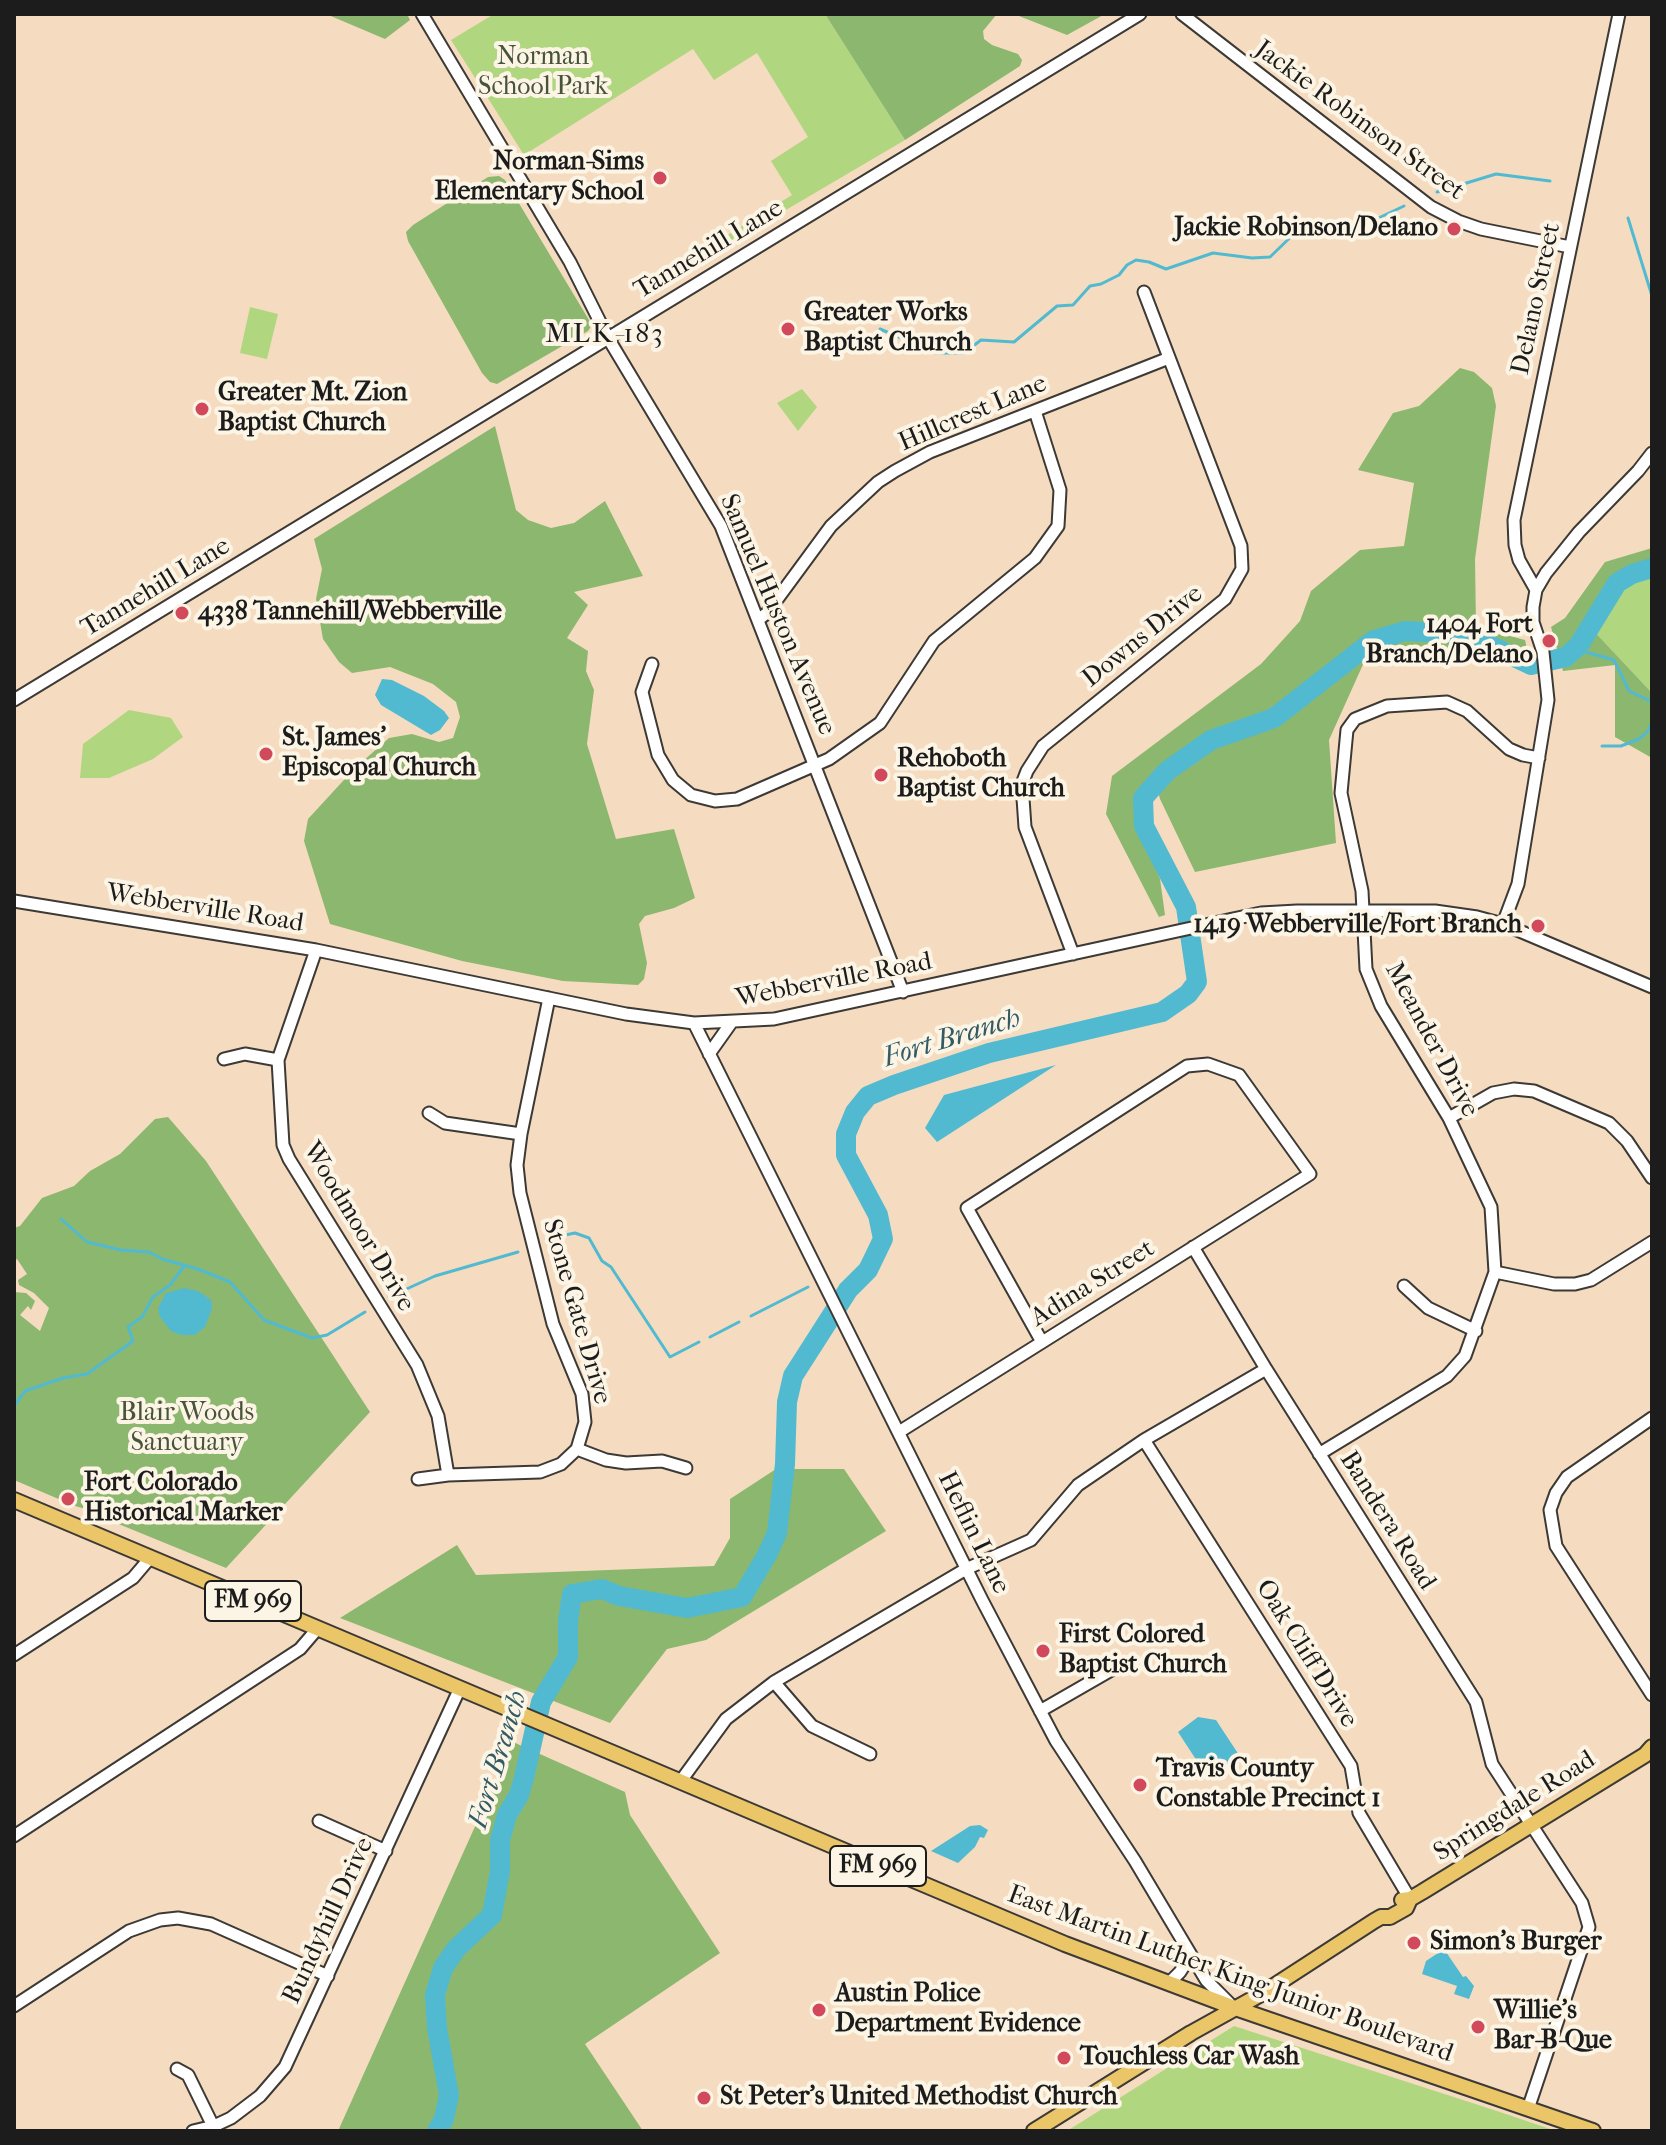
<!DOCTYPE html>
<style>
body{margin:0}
#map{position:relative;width:1666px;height:2145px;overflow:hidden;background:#f5dcc0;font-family:"IM FELL French Canon",serif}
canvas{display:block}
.frame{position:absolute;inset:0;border:16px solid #1c1c1c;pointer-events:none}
</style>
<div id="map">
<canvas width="1666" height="2145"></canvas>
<div class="frame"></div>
</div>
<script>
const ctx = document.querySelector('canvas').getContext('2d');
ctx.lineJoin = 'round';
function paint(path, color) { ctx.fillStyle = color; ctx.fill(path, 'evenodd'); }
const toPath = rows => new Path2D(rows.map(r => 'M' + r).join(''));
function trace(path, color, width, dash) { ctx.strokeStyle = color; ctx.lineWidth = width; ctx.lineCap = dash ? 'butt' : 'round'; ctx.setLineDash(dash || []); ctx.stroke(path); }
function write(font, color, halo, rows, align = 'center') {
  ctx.font = font + ' "IM FELL French Canon",serif'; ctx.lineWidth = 8; ctx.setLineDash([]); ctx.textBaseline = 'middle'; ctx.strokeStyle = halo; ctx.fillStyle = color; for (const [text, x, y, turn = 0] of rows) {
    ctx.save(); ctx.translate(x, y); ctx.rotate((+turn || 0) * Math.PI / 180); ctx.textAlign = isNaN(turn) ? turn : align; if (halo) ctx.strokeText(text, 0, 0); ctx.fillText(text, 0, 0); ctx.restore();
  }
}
const green = toPath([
 [494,14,825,14,905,140,716,251,713,244,792,195,771,161,808,137,757,53,714,80,693,49,524,155,451,40],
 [250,307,278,314,267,359,240,353],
 [802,389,817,407,798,431,777,403],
 [1647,569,1652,569,1652,693,1590,627,1618,585],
 [129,710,171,718,183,737,153,759,109,778,80,778,83,744],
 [1234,2026,1497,2111,1556,2131,1067,2131]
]);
const forest = toPath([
 [326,14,407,14,410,20,385,39],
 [825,14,997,14,983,31,984,39,992,45,1018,54,1022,60,1020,66,905,140],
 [1014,14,1105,14,1067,35],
 [499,176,505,180,592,325,588,331,497,384,490,382,482,373,408,241,406,232,413,225,488,177],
 [1460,368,1474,372,1492,388,1496,406,1475,559,1476,627,1525,640,1533,675,1477,653,1383,647,1365,660,1329,740,1336,843,1195,872,1160,799,1154,777,1139,795,1139,824,1160,879,1165,915,1159,917,1106,814,1112,776,1261,664,1300,621,1311,591,1360,550,1404,546,1414,483,1358,470,1393,413,1419,406],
 [495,426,516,510,528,520,551,528,574,523,605,501,643,576,574,592,588,605,567,638,588,651,586,671,594,690,587,744,616,839,674,829,695,898,674,908,645,916,639,924,647,963,644,979,638,985,563,981,462,961,330,924,304,841,308,819,354,769,389,738,412,734,439,742,453,738,460,717,456,702,433,684,390,667,352,673,339,662,323,639,316,599,322,569,314,539],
 [1652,548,1652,569,1647,569,1618,585,1590,627,1652,693,1652,758,1615,737,1615,665,1563,671,1551,627,1565,618,1605,562],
 [168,1117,206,1161,370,1412,226,1568,121,1525,97,1512,75,1506,14,1480,14,1292,26,1293,35,1301,31,1310,28,1306,20,1315,40,1331,49,1308,34,1293,19,1285,18,1280,27,1274,17,1259,14,1261,14,1228,20,1226,42,1198,74,1186,90,1171,120,1154,155,1119],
 [776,1469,844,1469,886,1531,706,1640,667,1649,610,1723,340,1618,457,1545,476,1575,714,1566,730,1538,730,1499],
 [513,1742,625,1792,630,1815,720,1953,585,2044,643,2131,338,2131]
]);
const water = toPath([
 [382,679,392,680,424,696,444,711,449,718,440,730,431,735,381,705,375,695],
 [1056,1065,937,1142,925,1128,944,1095],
 [184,1288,198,1291,211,1300,212,1309,205,1327,195,1335,181,1335,171,1331,160,1317,158,1308,166,1293],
 [1198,1717,1216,1720,1243,1761,1210,1781,1178,1732],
 [980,1825,988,1830,984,1838,980,1837,975,1847,958,1863,931,1851,970,1826],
 [1444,1949,1463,1977,1466,1976,1474,1986,1469,1999,1454,1994,1457,1986,1422,1974,1426,1961]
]);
const stream = toPath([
 [1437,192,1496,174,1550,181],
 [1628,218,1652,296],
 [880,329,936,353,964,353,981,340,1014,342,1057,306,1073,305,1090,286,1101,284,1119,275,1127,265,1136,260,1149,262,1166,269,1213,253,1252,258,1270,257,1301,227,1370,222,1404,206],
 [1575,649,1614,660,1629,691,1652,702],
 [1602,746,1621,746,1639,739,1649,730,1652,722],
 [61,1219,87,1242,121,1250,149,1252,162,1259,198,1269,230,1282,264,1320,312,1338,327,1335,365,1312],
 [546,1239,575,1233,589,1238,602,1261,611,1267,670,1357,699,1342],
 [841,1285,854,1284],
 [389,1297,435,1276,518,1252],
 [751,1316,808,1287],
 [710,1337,739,1322],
 [14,1406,25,1391,63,1378,87,1374,133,1341,128,1327,142,1317,153,1297,170,1285,184,1266]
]);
const river = toPath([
 [437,2131,444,2119,449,2095,437,2028,435,1995,443,1968,456,1949,492,1915,500,1871,500,1840,507,1815,519,1795,524,1778,541,1702,568,1657,568,1621,572,1594,602,1589,619,1596,687,1608,742,1597,767,1555,777,1533,785,1464,787,1402,793,1376,848,1290,868,1270,883,1239,878,1215,846,1155,846,1134,855,1112,868,1096,894,1085,989,1053,1162,1012,1188,994,1197,982,1186,907,1144,826,1143,798,1167,771,1211,740,1274,718,1374,640,1405,631,1466,634,1531,665,1566,657,1579,645,1617,583,1632,574,1652,568]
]);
const minor = toPath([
 [422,14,570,262,608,338,721,526,903,992],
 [1182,14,1431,207,1458,221,1481,229,1570,247],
 [1536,590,1519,560,1515,545,1514,520,1619,14],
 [758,620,767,613,831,526,878,482,895,471,930,452,1169,358],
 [652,664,642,692,658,755,673,780,691,795,715,801,737,799,829,759,880,723,934,641,1035,558,1058,526,1060,490,1035,411],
 [14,700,1140,14],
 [14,901,316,950,626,1014,694,1023,774,1019,1228,920,1261,913,1297,911,1435,911,1477,917,1503,924,1652,987],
 [1503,924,1518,884,1548,700,1543,652,1533,622,1533,607,1536,590,1546,573,1579,532,1638,471,1652,453],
 [316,950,278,1060,283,1145,289,1159,417,1365,438,1416,448,1475],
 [1073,954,1025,827,1022,784,1027,771,1043,746,1225,599,1242,569,1241,546,1144,292],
 [549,998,521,1134,517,1165,520,1193,553,1324,582,1394,585,1422,577,1449],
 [694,1023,982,1600,1056,1741,1135,1861,1206,1980,1229,2003],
 [709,1054,731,1023],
 [224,1059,245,1054,278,1060],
 [429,1113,445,1123,521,1134],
 [1449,1118,1493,1093,1514,1089,1534,1091,1609,1123,1627,1141,1652,1178],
 [1193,1247,1266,1369,1476,1702,1492,1764,1582,1903,1589,1927,1528,2109],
 [1495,1272,1554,1284,1575,1284,1591,1280,1652,1242],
 [1404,1286,1428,1308,1476,1331],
 [1652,1418,1567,1477,1556,1493,1550,1510,1556,1546,1652,1695],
 [899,1432,1310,1174,1239,1075,1208,1064,1187,1066,967,1208,1042,1342],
 [1144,1440,1351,1766,1359,1813,1410,1899],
 [1319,1454,1447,1376,1465,1356,1495,1272,1491,1207,1449,1118,1381,1006,1366,969,1362,891,1341,793,1347,730,1355,719,1387,706,1447,702,1467,711,1509,749,1523,755,1539,758],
 [418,1479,448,1475,540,1472,561,1464,577,1449,606,1460,626,1463,662,1461,686,1468],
 [14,1655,133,1578,150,1558],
 [774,1682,812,1726,870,1754],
 [1040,1711,1120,1665],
 [680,1782,726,1719,774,1682,966,1569,1031,1540,1078,1485,1144,1440,1266,1369],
 [319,1821,386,1851],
 [14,1836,300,1649,318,1628],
 [1169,1983,1180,1972,1191,1955],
 [14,2006,129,1931,160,1920,178,1918,211,1924,328,1976],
 [177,2069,188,2075,215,2130],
 [193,2131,214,2126,231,2118,260,2096,285,2067,460,1688]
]);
const major = toPath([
 [14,1500,1065,1944,1235,2008,1593,2131],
 [1402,1900,1410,1899,1422,1892,1645,1755,1652,1747],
 [1034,2131,1191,2033,1263,1993,1374,1921,1381,1917,1390,1917,1406,1908,1410,1899]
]);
const markers = [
 [660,178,8,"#d1495b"],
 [1454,229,8,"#d1495b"],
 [788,329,8,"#d1495b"],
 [202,409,8,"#d1495b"],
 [182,613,8,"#d1495b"],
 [1549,641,8,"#d1495b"],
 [266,754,8,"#d1495b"],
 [881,775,8,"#d1495b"],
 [1538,926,8,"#d1495b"],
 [68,1499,8,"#d1495b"],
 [1043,1651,8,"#d1495b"],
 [1140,1785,8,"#d1495b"],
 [1414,1943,8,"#d1495b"],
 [819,2010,8,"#d1495b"],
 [1478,2027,8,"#d1495b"],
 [1064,2058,8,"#d1495b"],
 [704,2098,8,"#d1495b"]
];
const shields = [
 [253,1601,96],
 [878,1866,96]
];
const shieldNames = [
 ["FM 969",253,1601],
 ["FM 969",878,1866]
];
const parkNames = [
 ["Norman",543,58],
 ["School Park",543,88],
 ["Blair Woods",187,1414],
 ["Sanctuary",187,1444]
];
const streetNames = [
 ["Jackie Robinson Street",1359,121,36],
 ["Tannehill Lane",709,250,-31],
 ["Delano Street",1537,299,-78],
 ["Hillcrest Lane",973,414,-23],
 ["Tannehill Lane",156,588,-31],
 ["Samuel Huston Avenue",777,615,67],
 ["Downs Drive",1143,637,-39],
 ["Webberville Road",205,909,9],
 ["Webberville Road",834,981,-11],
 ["Meander Drive",1431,1040,62],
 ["Woodmoor Drive",358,1227,59],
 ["Adina Street",1093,1284,-32],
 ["Stone Gate Drive",576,1312,74],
 ["Bandera Road",1387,1521,58],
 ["Heflin Lane",973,1533,64],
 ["Oak Cliff Drive",1306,1654,58],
 ["Springdale Road",1515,1807,-32],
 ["Bundyhill Drive",329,1921,-65],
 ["East Martin Luther King Junior Boulevard",1230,1975,20]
];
const poiNames = [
 ["Norman-Sims",644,163,"right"],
 ["Elementary School",644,193,"right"],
 ["Jackie Robinson/Delano",1438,229,"right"],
 ["Greater Works",804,314],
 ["Baptist Church",804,344],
 ["Greater Mt. Zion",218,394],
 ["Baptist Church",218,424],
 ["4338 Tannehill/Webberville",198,613],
 ["1404 Fort",1533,626,"right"],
 ["Branch/Delano",1533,656,"right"],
 ["St. James'",282,739],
 ["Episcopal Church",282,769],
 ["Rehoboth",897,760],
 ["Baptist Church",897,790],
 ["1419 Webberville/Fort Branch",1522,926,"right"],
 ["Fort Colorado",84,1484],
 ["Historical Marker",84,1514],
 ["First Colored",1059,1636],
 ["Baptist Church",1059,1666],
 ["Travis County",1156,1770],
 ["Constable Precinct 1",1156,1800],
 ["Simon's Burger",1430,1943],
 ["Austin Police",835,1995],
 ["Department Evidence",835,2025],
 ["Willie's",1494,2012],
 ["Bar-B-Que",1494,2042],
 ["Touchless Car Wash",1080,2058],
 ["St Peter's United Methodist Church",720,2098]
];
const neighbourhoodNames = [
 ["MLK-183",605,335]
];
const waterNames = [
 ["Fort Branch",952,1039,-17],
 ["Fort Branch",499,1760,-73]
];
paint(green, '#b0d67f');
paint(forest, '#8cb76e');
paint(water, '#52bad0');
trace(stream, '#52bad0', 3);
trace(river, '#52bad0', 20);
trace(minor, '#3d3935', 15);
trace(major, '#3d3935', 18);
trace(minor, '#fff', 11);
trace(major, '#eac669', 14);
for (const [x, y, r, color] of markers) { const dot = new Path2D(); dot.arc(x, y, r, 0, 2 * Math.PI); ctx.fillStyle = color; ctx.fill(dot); trace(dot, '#fcf5e5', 3); }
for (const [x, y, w] of shields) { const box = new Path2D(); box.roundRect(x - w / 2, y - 20, w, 40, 6); ctx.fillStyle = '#fcf5e5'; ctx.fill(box); trace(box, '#1c1c1c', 2); }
write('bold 24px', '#1c1c1c', null, shieldNames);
write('26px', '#48543a', '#fcf5e5', parkNames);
write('26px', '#1c1c1c', '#fcf5e5', streetNames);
write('bold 26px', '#1c1c1c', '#fcf5e5', poiNames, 'left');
ctx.letterSpacing = '2px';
write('28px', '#1c1c1c', '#fcf5e5', neighbourhoodNames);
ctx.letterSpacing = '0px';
write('italic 28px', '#325b64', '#fcf5e5', waterNames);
</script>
